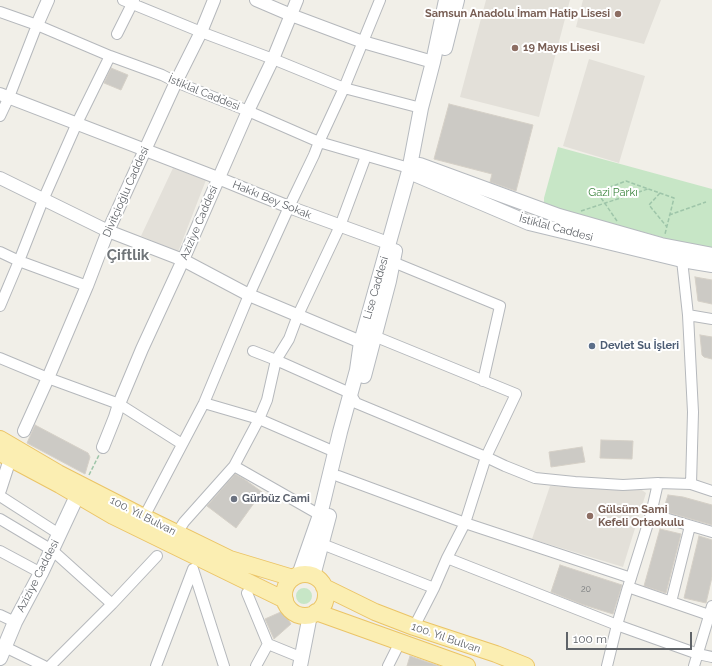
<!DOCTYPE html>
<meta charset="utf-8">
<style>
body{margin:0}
#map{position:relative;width:712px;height:666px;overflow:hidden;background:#f1efe8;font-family:Raleway,sans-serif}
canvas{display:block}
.scale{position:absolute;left:566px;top:632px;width:126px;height:18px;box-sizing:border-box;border:2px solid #5f6368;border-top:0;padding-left:5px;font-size:12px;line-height:14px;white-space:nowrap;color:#5f6368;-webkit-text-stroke:3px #fff;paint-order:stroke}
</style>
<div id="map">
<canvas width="712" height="666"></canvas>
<div class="scale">100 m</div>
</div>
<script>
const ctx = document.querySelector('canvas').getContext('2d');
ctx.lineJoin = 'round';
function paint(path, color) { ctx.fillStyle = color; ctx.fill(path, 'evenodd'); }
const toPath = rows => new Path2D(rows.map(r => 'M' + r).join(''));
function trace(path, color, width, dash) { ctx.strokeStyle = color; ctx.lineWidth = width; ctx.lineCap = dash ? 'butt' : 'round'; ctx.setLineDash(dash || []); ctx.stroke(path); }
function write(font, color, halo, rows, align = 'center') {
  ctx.font = font + ' Raleway,sans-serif'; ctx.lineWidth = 4; ctx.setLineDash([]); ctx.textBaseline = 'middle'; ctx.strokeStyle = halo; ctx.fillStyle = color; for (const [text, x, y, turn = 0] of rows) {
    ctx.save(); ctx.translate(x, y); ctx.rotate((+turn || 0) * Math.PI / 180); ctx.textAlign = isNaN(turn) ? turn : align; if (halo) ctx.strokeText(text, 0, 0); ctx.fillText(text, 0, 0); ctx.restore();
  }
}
const education = toPath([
 [486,0,570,0,539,117,460,97],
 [583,0,661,0,644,44,576,27],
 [589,59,645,76,619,163,563,146],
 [173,168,206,180,178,252,141,236],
 [550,486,639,488,646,493,623,567,532,539]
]);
const green = toPath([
 [558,147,712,189,712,251,544,205,544,198],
 '296 596a8 8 0 1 1 16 0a8 8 0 1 1-16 0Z'
]);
const building = toPath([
 [111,68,128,75,121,90,104,83,111,68],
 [449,104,533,125,516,191,490,182,492,174,434,159,449,104],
 [695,277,712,280,712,304,698,301,695,277],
 [700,335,712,337,712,359,704,357,702,355,700,335],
 [35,425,88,453,90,457,85,474,27,443,35,425],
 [601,440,633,441,632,459,600,458,601,440],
 [582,447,585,462,551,467,549,452,582,447],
 [235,474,244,479,262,492,236,528,207,506,235,474],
 [668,495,683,497,712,505,712,525,663,511,668,495],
 [660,529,681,534,666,593,644,586,660,529],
 [699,536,712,540,712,577,706,603,684,598,699,536],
 [560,565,622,585,613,614,581,604,551,592,560,565],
 [283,611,291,624,274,639,265,619,283,611],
 [410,656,439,666,407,666,410,656]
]);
const path = toPath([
 [660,193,649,205,667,227],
 [581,211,648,189],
 [669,215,706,202],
 [617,221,597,192,626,181,674,198,665,234],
 [89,475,99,455]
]);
const minor = toPath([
 [123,0,201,32,273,59,344,88,421,108],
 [0,12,37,25,110,56,162,75,176,82,248,111,319,142,409,168],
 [117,34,134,0],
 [0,116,9,97,37,25],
 [0,252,19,261,87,286],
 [682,260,688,315,693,412,691,484],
 [393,262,500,306,483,381],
 [0,306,19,261,43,200,77,123,110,56],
 [688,315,712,319],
 [374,336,516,394,486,457,465,523,447,558,434,588,414,627],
 [253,351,276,360,350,393,356,403,486,457,505,466,535,478,575,482,623,485,658,483,691,484,712,491],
 [0,358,48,378,119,404,182,444],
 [204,403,259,419,335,452],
 [234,466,320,515],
 [338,476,465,523,631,578],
 [0,496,59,534],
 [651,514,712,532],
 [144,517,204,403,249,295,289,207,314,155,319,142,344,88,380,0],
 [0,519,52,550,112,604],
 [177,533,184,522,234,466,259,419,267,400,276,360,289,339,298,315,340,226,366,156],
 [322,544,434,588],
 [0,551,41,573],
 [447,558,617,625,698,654,712,657],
 [193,569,224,666],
 [629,584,651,514,658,483],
 [247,593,268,644,295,655],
 [671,602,690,526],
 [0,615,15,622],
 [5,647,44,666],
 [50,666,112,604,157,556],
 [156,666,193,569],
 [256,666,268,644],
 [388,666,400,642],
 [607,666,617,625,628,587,712,616],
 [694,666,712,606]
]);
const tertiary = toPath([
 [256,0,291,15,363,42,433,62],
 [37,25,48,0],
 [0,94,218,178,289,207,388,243],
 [0,178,108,231,183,260,249,295,361,342],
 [24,431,48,378,87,286,108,231,176,82,201,32,214,0],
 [103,447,115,417,119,404,142,349,183,260,248,111,273,59,297,0],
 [0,490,10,459]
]);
const secondary = toPath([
 [445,48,457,0],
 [712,255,661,245,559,216,420,165,416,165,409,168,414,174,529,223,682,260,712,265],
 [364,376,389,281,395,251],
 [299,575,320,515,340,432,357,370,361,342,409,171,421,108,433,62,446,0],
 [313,576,329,516],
 [0,658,15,622,41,573,77,496],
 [300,666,310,615]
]);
const primary = toPath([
 [0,439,58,473,144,517,230,559,293,578],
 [0,453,60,485,113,516,285,600],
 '284 595a21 21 0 1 1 42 0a21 21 0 1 1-42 0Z',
 [324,587,375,612,414,627,496,654,526,666],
 [316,612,467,666]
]);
const markers = [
 [618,14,4,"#8d6e63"],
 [515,48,4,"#8d6e63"],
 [592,346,4,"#5c6f8a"],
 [234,499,4,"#6b7280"],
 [590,516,4,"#8d6e63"]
];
const numberNames = [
 ["20",586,589]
];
const educationNames = [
 ["Samsun Anadolu İmam Hatip Lisesi",610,14,"right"],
 ["19 Mayıs Lisesi",523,48],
 ["Gülsüm Sami",598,510],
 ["Kefeli Ortaokulu",598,523]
];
const streetNames = [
 ["İstiklal Caddesi",204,93,22],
 ["Divitçioğlu Caddesi",126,192,-66],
 ["Hakkı Bey Sokak",272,200,22],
 ["Aziziye Caddesi",199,223,-67],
 ["İstiklal Caddesi",556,228,15],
 ["Lise Caddesi",376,288,-74],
 ["100. Yıl Bulvarı",143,516,27],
 ["Aziziye Caddesi",38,576,-63],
 ["100. Yıl Bulvarı",446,638,19]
];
const parkNames = [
 ["Gazi Parkı",613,193]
];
const serviceNames = [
 ["Devlet Su İşleri",600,346]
];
const worshipNames = [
 ["Gürbüz Cami",242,499]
];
const districtNames = [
 ["Çiftlik",128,255]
];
paint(education, '#e3e0d9');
paint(green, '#c7e6c6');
paint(building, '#cccac5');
trace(building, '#d5d0c7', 1);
trace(minor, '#b5b8bc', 12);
trace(tertiary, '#b5b8bc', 14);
trace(secondary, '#b6babf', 16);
trace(primary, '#ebc466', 18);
trace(path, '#9ec5a9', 1.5, [4, 2]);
trace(minor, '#fff', 10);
trace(tertiary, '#fff', 12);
trace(secondary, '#fff', 14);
trace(primary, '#fbeeb2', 16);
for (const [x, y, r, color] of markers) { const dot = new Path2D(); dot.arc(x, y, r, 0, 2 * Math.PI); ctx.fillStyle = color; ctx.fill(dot); trace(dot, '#fff', 1.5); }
write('9px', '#7a7d7f', null, numberNames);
write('bold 11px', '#785e54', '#fff', educationNames, 'left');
write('11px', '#5f6368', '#fff', streetNames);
write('11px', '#3a843c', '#fff', parkNames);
write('bold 11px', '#4e5e75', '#fff', serviceNames, 'left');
write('bold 11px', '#5b616d', '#fff', worshipNames, 'left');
write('bold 15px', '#707579', '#fff', districtNames);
</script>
